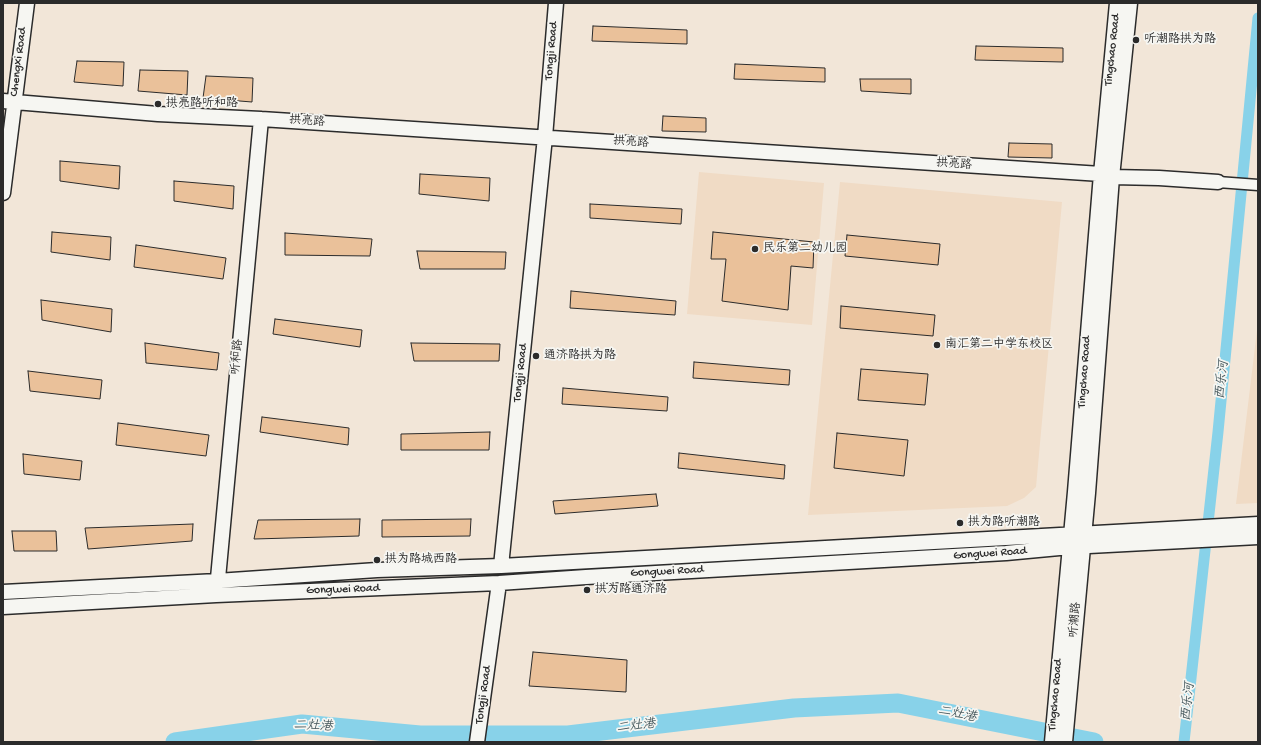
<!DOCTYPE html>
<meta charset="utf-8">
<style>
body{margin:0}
#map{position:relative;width:1261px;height:745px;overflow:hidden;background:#f2e6d8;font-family:"Gochi Hand",sans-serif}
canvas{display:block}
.frame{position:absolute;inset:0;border:4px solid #2b2b2b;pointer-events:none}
</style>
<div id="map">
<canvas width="1261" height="745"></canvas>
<div class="frame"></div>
</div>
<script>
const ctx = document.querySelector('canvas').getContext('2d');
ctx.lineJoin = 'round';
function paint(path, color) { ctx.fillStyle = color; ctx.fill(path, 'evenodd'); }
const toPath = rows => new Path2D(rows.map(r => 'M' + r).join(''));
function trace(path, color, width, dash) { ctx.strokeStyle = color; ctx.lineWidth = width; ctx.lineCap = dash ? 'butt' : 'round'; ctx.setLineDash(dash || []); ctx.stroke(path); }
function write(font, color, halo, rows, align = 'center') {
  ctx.font = font + ' "Gochi Hand","LXGW WenKai TC",sans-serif'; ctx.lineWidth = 3.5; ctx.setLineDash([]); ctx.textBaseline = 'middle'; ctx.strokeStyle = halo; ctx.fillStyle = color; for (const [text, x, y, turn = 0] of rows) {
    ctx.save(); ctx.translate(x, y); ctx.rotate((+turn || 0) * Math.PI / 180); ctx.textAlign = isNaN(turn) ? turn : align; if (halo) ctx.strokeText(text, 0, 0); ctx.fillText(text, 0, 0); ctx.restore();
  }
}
const built = toPath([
 [699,172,824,183,812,325,687,314],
 [840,182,1062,202,1036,487,1024,498,1007,506,808,515],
 [1258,322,1258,503,1236,504]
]);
const canal = toPath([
 [1184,742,1218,432,1258,18]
]);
const river = toPath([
 [175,742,302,724,420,735,568,735,794,708,898,703,1094,742]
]);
const building = toPath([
 [593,26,687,30,687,44,592,41,593,26],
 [976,46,1063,48,1063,62,975,60,976,46],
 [77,61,124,62,123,86,74,82,77,61],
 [735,64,825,68,825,82,734,79,735,64],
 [140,70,188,71,187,95,138,91,140,70],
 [206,76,253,78,252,102,203,98,206,76],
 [860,79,911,79,911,94,861,91,860,79],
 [663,116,706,118,706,132,662,131,663,116],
 [1009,143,1052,144,1052,158,1008,157,1009,143],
 [60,161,120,166,119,189,60,181,60,161],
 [420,174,490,178,489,201,419,194,420,174],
 [174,181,234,186,233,209,174,201,174,181],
 [590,204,682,209,681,224,590,218,590,204],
 [52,232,111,237,110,260,51,252,52,232],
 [713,232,814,242,813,268,791,266,788,310,722,301,726,259,711,259,713,232],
 [285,233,372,239,370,256,285,255,285,233],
 [847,235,940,244,938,265,845,256,847,235],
 [136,245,226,258,223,279,134,267,136,245],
 [417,251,506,252,505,269,420,269,417,251],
 [571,291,676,301,675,315,570,308,571,291],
 [41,300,112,309,111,332,42,320,41,300],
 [841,306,935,315,933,336,840,328,841,306],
 [275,319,362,330,360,347,273,334,275,319],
 [145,343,219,353,217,370,146,363,145,343],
 [411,343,500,344,499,361,414,361,411,343],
 [694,362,790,370,789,385,693,378,694,362],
 [861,369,928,374,925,405,858,400,861,369],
 [28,371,102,380,100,399,30,391,28,371],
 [563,388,668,397,667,411,562,404,563,388],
 [262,417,349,428,348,445,260,432,262,417],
 [118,423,209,435,206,456,116,445,118,423],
 [490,432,489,450,401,450,401,434,490,432],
 [837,433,908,440,904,476,834,468,837,433],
 [679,453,785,465,784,479,678,468,679,453],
 [23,454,82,461,80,480,24,474,23,454],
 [656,494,658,506,555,514,553,501,656,494],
 [360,519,359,536,254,539,258,520,360,519],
 [471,519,470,536,382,537,382,520,471,519],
 [193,524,192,541,88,549,85,528,193,524],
 [12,531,56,531,57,551,14,551,12,531],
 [533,652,627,660,626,692,529,686,533,652]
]);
const street = toPath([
 [1218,182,1258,185]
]);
const secondary = toPath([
 [3,101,158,114,261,119,1101,174,1112,177,1159,178,1218,182],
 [3,193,27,3],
 [501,566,545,137,556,3],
 [217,589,261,119],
 [3,592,217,581,377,570,501,566,1258,524],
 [3,607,216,595,499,583,586,577,1006,553,1070,547,1258,537],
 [477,742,499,583],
 [1052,742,1075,492,1101,174,1117,3],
 [1065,742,1088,493,1112,177,1130,3]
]);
const markers = [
 [1136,40,4,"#2b2b2b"],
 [158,104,4,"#2b2b2b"],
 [755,249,4,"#2b2b2b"],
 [937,345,4,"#2b2b2b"],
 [536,356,4,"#2b2b2b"],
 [960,523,4,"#2b2b2b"],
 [377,560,4,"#2b2b2b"],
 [587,590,4,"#2b2b2b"]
];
const poiNames = [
 ["听潮路拱为路",1144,40],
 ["拱亮路听和路",166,104],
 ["民乐第二幼儿园",763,249],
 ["南汇第二中学东校区",945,345],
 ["通济路拱为路",544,356],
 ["拱为路听潮路",968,523],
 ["拱为路城西路",385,560],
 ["拱为路通济路",595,590]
];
const streetNames = [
 ["Tingchao Road",1113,50,-84],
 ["Tongji Road",552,51,-85],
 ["Chengxi Road",19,62,-83],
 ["拱亮路",307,122,4],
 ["拱亮路",631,143,4],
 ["拱亮路",954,165,4],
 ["听和路",238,357,-85],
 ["Tingchao Road",1085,372,-86],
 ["Tongji Road",521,373,-84],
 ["Gongwei Road",990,554,-4],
 ["Gongwei Road",667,572,-3],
 ["Gongwei Road",343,590,-2],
 ["听潮路",1076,620,-85],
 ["Tongji Road",484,695,-82],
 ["Tingchao Road",1056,695,-85]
];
const waterNames = [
 ["西乐河",1223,380,-84],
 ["西乐河",1189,702,-84],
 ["二灶港",957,715,11],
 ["二灶港",313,727,2],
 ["二灶港",636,727,-7]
];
paint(built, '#f0dbc5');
trace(canal, '#88d2e9', 11);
trace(river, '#88d2e9', 19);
paint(building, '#eac19a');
trace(building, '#2b2b2b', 1);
trace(street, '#2b2b2b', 13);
trace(secondary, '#2b2b2b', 17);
trace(street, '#f6f6f2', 10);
trace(secondary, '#f6f6f2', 14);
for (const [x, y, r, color] of markers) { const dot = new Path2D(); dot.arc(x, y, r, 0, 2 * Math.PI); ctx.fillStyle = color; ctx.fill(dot); trace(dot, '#f6f6f2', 1.5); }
write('12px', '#2b2b2b', '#f6f6f2', poiNames, 'left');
write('12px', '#2b2b2b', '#f6f6f2', streetNames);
write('italic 13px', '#42555a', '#f6f6f2', waterNames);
</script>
